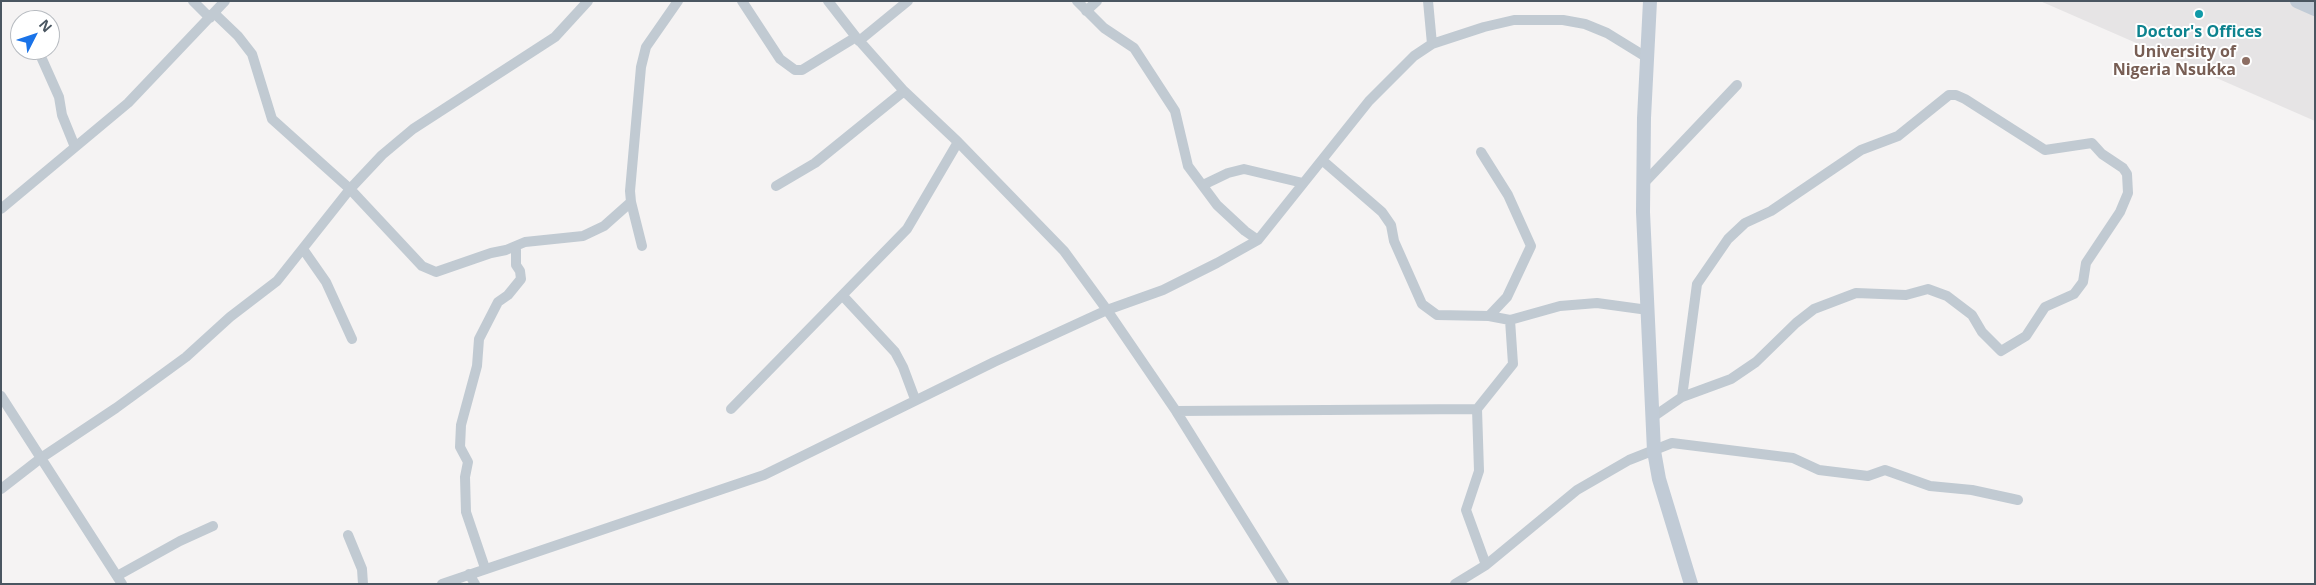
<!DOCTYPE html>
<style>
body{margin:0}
#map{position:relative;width:2316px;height:585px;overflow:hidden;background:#f5f3f3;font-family:"Open Sans",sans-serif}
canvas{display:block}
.frame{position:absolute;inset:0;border:2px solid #4a5661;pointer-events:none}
.north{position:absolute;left:10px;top:10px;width:50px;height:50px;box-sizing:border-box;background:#fff;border:1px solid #b7bbc0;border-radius:50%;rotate:49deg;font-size:14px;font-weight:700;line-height:20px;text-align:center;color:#4a5661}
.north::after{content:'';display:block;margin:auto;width:18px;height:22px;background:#1a73e8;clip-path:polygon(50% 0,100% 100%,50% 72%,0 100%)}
</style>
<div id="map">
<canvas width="2316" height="585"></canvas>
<div class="frame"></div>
<div class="north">N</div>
</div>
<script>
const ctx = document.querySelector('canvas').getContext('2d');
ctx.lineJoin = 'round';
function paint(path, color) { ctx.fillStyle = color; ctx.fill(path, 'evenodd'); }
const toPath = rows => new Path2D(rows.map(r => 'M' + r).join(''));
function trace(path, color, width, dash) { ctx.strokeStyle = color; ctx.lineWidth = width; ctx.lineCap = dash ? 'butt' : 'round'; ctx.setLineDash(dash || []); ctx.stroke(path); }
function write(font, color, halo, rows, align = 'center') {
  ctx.font = font + ' "Open Sans",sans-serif'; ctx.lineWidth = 4; ctx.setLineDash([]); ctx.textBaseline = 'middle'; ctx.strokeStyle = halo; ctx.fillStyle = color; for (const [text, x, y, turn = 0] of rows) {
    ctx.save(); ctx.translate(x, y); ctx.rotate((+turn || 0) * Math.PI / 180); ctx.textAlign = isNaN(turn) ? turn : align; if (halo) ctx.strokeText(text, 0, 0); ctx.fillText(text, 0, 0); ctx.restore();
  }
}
const education = toPath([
 [2040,1,2315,1,2315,121]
]);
const street = toPath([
 [193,1,210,18],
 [742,1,780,59,795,70,802,70,856,37],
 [828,1,856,37,904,91,958,142,1064,251,1107,310,1176,411,1284,584],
 [1077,1,1104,28,1134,48,1175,111,1188,166,1217,205,1245,231,1258,240],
 [1428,1,1432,44],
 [1086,11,1097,1],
 [214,13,238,36,252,54,272,119,350,189,422,266,436,272,491,253,506,250,525,242,583,236,604,226,631,202],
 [859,41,908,1],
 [38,50,59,97,62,115,75,147],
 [1481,152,1508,195,1531,246,1507,297,1489,316],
 [1322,160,1382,212,1391,225,1394,241,1422,304,1437,315,1489,316,1510,320,1560,306,1597,303,1648,310],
 [1644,183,1737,85],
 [1203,185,1228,173,1244,169,1303,183],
 [776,186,815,163,904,91],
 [1,209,128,103,225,1],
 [642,246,631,202,630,191,641,67,646,47,678,1],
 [303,249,326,282,352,339],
 [843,296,895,352,903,367,915,399],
 [1,396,122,584],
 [731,409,907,229,958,142],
 [1176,411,1477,409],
 [1653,417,1682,397,1731,379,1756,362,1796,323,1814,309,1856,293,1906,295,1928,289,1947,296,1972,315,1982,332,2001,351,2026,336,2045,307,2074,294,2083,282,2086,263,2120,212,2128,193,2127,174,2123,168,2102,154,2092,143,2045,150,1965,99,1956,95,1949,95,1898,136,1861,150,1771,211,1745,223,1728,239,1697,284,1682,397],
 [1,489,41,458,116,408,186,357,230,317,277,281,350,189,382,155,413,129,555,37,588,1],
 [348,535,362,569,363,584],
 [1486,565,1466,510,1479,471,1477,409,1513,364,1510,320],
 [485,568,466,512,465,477,468,462,460,447,461,425,477,366,479,339,498,302,508,295,521,279,520,271,516,265,516,246],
 [469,574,475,584],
 [117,576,180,541,213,526],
 [442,584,764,475,994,362,1107,310,1163,290,1217,263,1258,240,1369,101,1414,56,1432,44,1484,27,1514,20,1563,20,1585,24,1607,33,1646,57],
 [1455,584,1486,565,1577,490,1629,460,1672,443,1793,458,1819,470,1868,476,1885,470,1930,486,1972,490,2018,500]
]);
const secondary = toPath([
 [1650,1,1644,118,1643,212,1654,451,1659,479,1691,584],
 [2297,1,2315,9]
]);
const markers = [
 [2199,14,5,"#0f9aa8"],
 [2246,61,5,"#8d6e63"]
];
const cultureNames = [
 ["Doctor's Offices",2199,32]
];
const educationNames = [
 ["University of",2236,52],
 ["Nigeria Nsukka",2236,70]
];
paint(education, '#e6e4e5');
trace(street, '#c1cad2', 10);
trace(secondary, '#c1cbd6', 14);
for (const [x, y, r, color] of markers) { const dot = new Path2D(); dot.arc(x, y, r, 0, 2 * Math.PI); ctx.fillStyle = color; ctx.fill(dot); trace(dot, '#fff', 2); }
write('bold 16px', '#0d838f', '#fff', cultureNames);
write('bold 16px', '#785e54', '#fff', educationNames, 'right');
</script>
